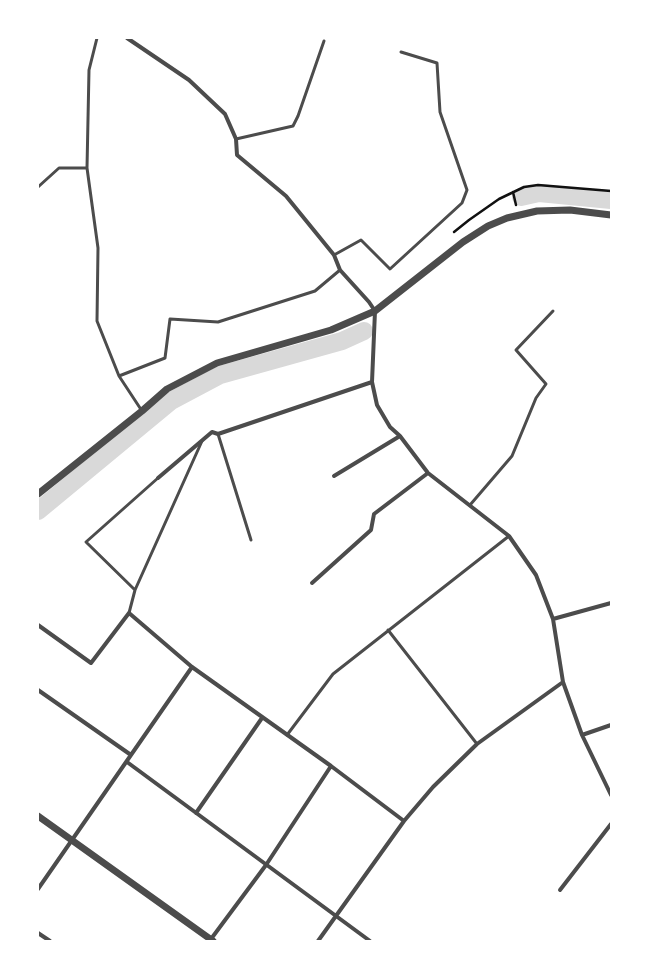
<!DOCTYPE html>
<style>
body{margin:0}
#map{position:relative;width:649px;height:979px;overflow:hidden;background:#fff;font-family:"Fira Sans Condensed",sans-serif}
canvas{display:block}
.frame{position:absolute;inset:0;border:39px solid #fff;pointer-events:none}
</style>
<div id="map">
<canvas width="649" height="979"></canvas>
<div class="frame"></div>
</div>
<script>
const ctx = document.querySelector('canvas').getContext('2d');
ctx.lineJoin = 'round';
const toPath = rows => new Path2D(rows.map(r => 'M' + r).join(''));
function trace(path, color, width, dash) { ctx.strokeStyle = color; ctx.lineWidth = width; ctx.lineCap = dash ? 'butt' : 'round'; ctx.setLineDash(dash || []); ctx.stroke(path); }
const canal = toPath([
 [521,197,539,193,611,200],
 [38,511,171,401,220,375,342,341,364,331]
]);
const path = toPath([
 [513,192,516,205],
 [454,232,469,220,499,199,524,187,538,185,611,191]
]);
const service = toPath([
 [236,139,293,126,298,116,324,41],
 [87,168,98,248,97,321,119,376,142,411],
 [38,187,59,168,87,168,89,70,97,38],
 [334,255,361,240,390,269,462,203,467,190,440,112,437,63,401,52],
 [119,376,165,358,170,319,218,322,315,291,340,270],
 [218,434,251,540],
 [470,505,512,456,536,398,546,384,516,350,553,311],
 [135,590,202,441],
 [129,613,135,590,86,542,158,478],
 [388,630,477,744],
 [287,735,333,674,509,536]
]);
const minor = toPath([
 [127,38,189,80,225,114,236,139,237,155,286,196,334,255,340,270,369,302,375,311,372,382,377,405,390,427,400,436,428,473,509,536,536,575,553,619,563,682,582,735,611,795],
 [334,476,400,436],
 [158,478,212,432,218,434,372,382],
 [312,583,371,530,374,514,428,473],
 [553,619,611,603],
 [38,625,91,663,129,613,192,667,331,766,404,821],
 [38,690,131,755],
 [582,735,611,725],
 [127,762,370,941],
 [196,813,262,718],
 [38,889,192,667],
 [560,890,611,824],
 [38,933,50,941],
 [211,939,266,865,331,766],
 [318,941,404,821,433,787,477,744,563,682]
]);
const tertiary = toPath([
 [38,494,142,411,167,389,217,363,331,330,375,311,463,242,488,226,507,218,537,211,570,210,611,215],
 [38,816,213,941]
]);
trace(canal, '#d9d9d9', 18);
trace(path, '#111', 2.5);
trace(service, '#4c4c4c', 3);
trace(minor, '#4c4c4c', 4);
trace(tertiary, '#4c4c4c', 7);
</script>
